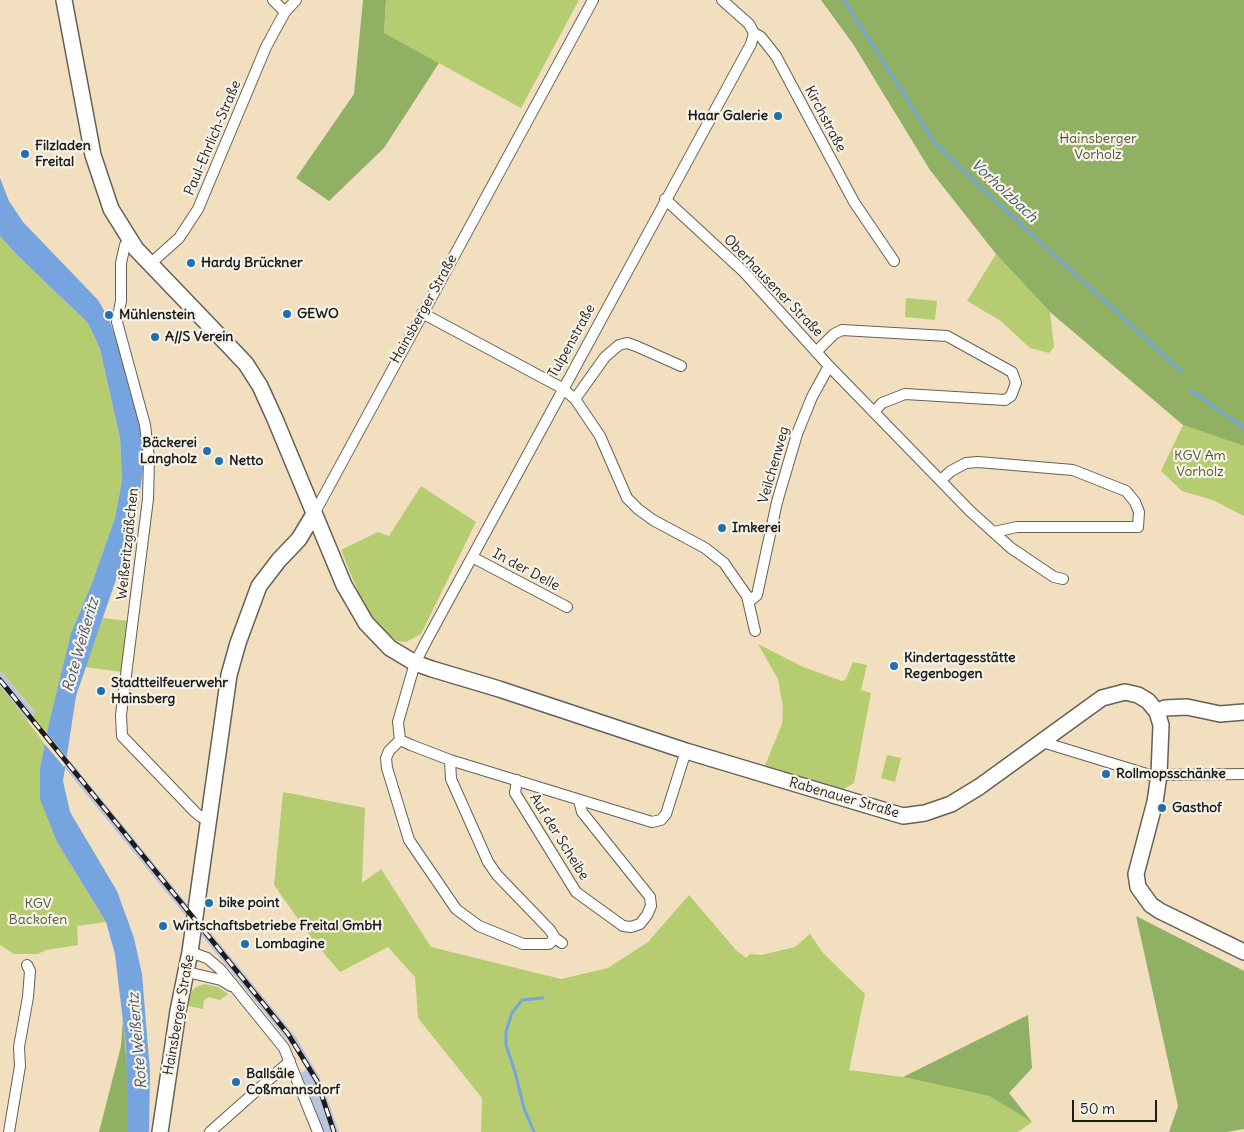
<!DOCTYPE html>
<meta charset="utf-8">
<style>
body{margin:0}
#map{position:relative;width:1244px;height:1132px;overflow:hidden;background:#f1dfc0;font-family:Delius,sans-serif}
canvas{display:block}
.scale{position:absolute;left:1072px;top:1100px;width:85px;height:22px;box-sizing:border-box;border:2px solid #1c1c1c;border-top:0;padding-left:6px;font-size:15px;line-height:18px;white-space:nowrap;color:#1c1c1c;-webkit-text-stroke:4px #f7f3e8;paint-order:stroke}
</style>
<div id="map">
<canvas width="1244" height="1132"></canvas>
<div class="scale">50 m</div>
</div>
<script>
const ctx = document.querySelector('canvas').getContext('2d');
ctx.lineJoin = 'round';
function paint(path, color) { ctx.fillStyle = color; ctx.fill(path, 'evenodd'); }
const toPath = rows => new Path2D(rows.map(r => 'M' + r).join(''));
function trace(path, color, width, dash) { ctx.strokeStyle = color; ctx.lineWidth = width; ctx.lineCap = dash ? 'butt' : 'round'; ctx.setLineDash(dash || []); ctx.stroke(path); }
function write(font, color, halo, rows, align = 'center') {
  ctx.font = font + ' Delius,sans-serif'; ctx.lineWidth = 4.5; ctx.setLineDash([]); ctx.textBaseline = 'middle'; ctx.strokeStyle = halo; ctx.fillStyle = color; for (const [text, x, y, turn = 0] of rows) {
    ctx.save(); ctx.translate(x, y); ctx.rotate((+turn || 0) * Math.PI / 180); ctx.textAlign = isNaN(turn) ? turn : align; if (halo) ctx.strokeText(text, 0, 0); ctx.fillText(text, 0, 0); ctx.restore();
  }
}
const industrial = toPath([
 [0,670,35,713,26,721,0,686],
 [71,762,296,1037,320,1078,339,1132,324,1132,301,1073,306,1070,296,1051,64,767]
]);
const green = toPath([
 [386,0,579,0,521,108,384,33],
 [0,236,17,255,88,323,100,349,120,438,122,480,115,518,92,583,71,633,47,733,33,716,35,712,0,670],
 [996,254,1050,312,1054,347,1049,353,1030,348,1001,321,967,301],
 [906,298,937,301,935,320,905,317],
 [1183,425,1244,446,1244,516,1213,500,1182,491,1161,471],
 [421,486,476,522,421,634,406,642,397,641,384,631,374,620,362,601,341,550,378,532,389,536],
 [103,618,129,621,122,672,85,667],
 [758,644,803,667,842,681,846,679,853,662,867,665,861,690,871,693,854,783,840,791,764,768,782,724,783,707,778,679],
 [0,686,45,744,40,768,57,842,106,922,77,926,78,945,46,950,38,954,14,954,0,945],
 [887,755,901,758,895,782,881,778],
 [283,792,365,808,362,883,381,869,431,947,561,979,608,968,648,942,689,895,736,950,746,958,750,954,761,955,795,947,810,934,823,953,865,994,849,1070,903,1077,989,1096,1032,1122,1018,1132,481,1132,482,1098,418,1018,415,977,388,947,340,972,315,943,274,885],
 [205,984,218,987,228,994,220,1000,209,997,204,1000,203,1009,188,1006,191,992,196,987]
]);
const forest = toPath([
 [363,0,386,0,384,33,439,63,384,148,329,201,296,178,354,94],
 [821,0,1244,0,1244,446,1183,425,1050,312,996,254,930,170,853,44],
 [1136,916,1244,971,1244,1129,1227,1132,1169,1132,1178,1106],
 [1028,1015,1032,1068,1009,1093,1032,1122,989,1096,903,1077],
 [123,1018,128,1081,128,1132,99,1132,121,1046]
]);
const water = toPath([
 [0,178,9,201,23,222,98,300,109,319,125,366,143,437,144,461,138,507,123,559,76,696,63,781,70,812,117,891,134,938,142,974,150,1072,149,1132,128,1132,126,1047,115,954,106,922,57,842,40,799,40,768,49,723,71,633,92,583,115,518,122,480,120,438,100,349,88,323,17,255,0,236]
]);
const pier = toPath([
 [45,731,69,760,64,767,43,742]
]);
const stream = toPath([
 [844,0,935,143,989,195,1181,371],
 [1190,390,1244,428],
 [534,1132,524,1108,515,1072,506,1045,506,1032,512,1013,522,1000,543,998]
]);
const street = toPath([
 [273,0,285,12],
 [722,0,749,24,754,33,761,37,776,56,854,202,894,261],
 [665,199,743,271,829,366,970,511,1011,548,1054,577,1063,579],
 [129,240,125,245,121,263,121,301,117,322,145,425,149,458,148,499,121,715,122,736,195,812,201,817,208,819],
 [150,264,179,238,198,209,266,47,285,12,296,0],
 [422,313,562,388,575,399,600,436,627,498,638,509,653,520,705,548,724,563,747,596,755,631],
 [816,352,834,334,842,330,947,336,1012,372,1016,383,1011,396,1005,400,905,394,882,403,874,412],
 [575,399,605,357,619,345,627,343,636,346,681,366],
 [941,480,951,471,966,463,978,462,1073,470,1126,491,1135,502,1139,512,1138,527,1017,527,994,532],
 [314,514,593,0],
 [472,557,567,607],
 [747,596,752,599,757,595,777,502,797,434,812,397,829,366],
 [400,740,389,751,386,758,387,768,409,840,456,909,479,926,523,944,549,944,555,938],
 [1039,741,1150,775,1244,774],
 [686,751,666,814,661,820,652,822,450,760,411,745,400,740,398,722,415,663,428,638,751,44,754,33],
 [450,760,451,779,488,862,497,875,550,930,555,938,562,943],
 [517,780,515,793,576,892,623,926,631,927,640,924,647,915,651,906,650,897,582,812,579,800],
 [190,952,207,958,220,969,284,1048,318,1132],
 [187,972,221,980,231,986],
 [9,1132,20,1066,19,1047,28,997,30,971,27,965],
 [210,1132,290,1061]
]);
const secondary = toPath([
 [64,0,93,155,111,209,136,249,229,346,246,364,260,386,275,419,344,585,366,623,390,648,415,663,432,669,499,689,686,751,903,816,925,813,951,804,979,787,1102,698,1125,692,1138,695,1148,701,1157,712,1161,725,1159,775,1155,802,1136,874,1138,887,1151,905,1160,911,1244,952],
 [1157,712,1165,708,1187,707,1220,714,1244,712],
 [160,1132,178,1011,190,952,229,675,238,643,259,586,279,560,299,539,314,514]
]);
const rail = toPath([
 [0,680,288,1034,317,1081,334,1132]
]);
const markers = [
 [778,116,5,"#1f6fb2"],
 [25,154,5,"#1f6fb2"],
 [191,263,5,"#1f6fb2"],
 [287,314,5,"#1f6fb2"],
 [109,315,5,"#1f6fb2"],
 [155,337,5,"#1f6fb2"],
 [207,451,5,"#1f6fb2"],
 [219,461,5,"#1f6fb2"],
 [722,528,5,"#1f6fb2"],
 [894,666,5,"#1f6fb2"],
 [101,691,5,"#1f6fb2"],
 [1106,774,5,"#1f6fb2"],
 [1162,808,5,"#1f6fb2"],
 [209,903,5,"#1f6fb2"],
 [163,926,5,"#1f6fb2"],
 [245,944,5,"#1f6fb2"],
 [236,1082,5,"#1f6fb2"]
];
const poiNames = [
 ["Haar Galerie",768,116,"right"],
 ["Filzladen",35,146],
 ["Freital",35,162],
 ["Hardy Brückner",201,263],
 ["GEWO",297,314],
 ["Mühlenstein",119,315],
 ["A//S Verein",165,337],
 ["Bäckerei",197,443,"right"],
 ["Langholz",197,459,"right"],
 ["Netto",229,461],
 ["Imkerei",732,528],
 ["Kindertagesstätte",904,658],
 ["Regenbogen",904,674],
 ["Stadtteilfeuerwehr",111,683],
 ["Hainsberg",111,699],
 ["Rollmopsschänke",1116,774],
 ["Gasthof",1172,808],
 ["bike point",219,903],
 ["Wirtschaftsbetriebe Freital GmbH",173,926],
 ["Lombagine",255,944],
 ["Ballsäle",246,1074],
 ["Coßmannsdorf",246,1090]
];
const streetNames = [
 ["Kirchstraße",825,119,62],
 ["Paul-Ehrlich-Straße",213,138,-67],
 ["Oberhausener Straße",773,286,46],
 ["Hainsberger Straße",424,309,-61],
 ["Tulpenstraße",572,341,-61],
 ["Veilchenweg",774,465,-74],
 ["Weißeritzgäßchen",128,544,-84],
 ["In der Delle",526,570,28],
 ["Rabenauer Straße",844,798,16],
 ["Auf der Scheibe",559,837,58],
 ["Hainsberger Straße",179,1015,-80]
];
const parkNames = [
 ["Hainsberger",1098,139],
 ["Vorholz",1098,155],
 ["KGV Am",1200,456],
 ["Vorholz",1200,472],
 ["KGV",38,904],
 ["Backofen",38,920]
];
const waterNames = [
 ["Vorholzbach",1004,191,43],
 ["Rote Weißeritz",81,645,-74],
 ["Rote Weißeritz",138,1041,-95]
];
paint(industrial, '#bcc3de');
paint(green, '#b5cc71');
paint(forest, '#90b063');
paint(water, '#75a4de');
paint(pier, '#f1dfc0');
trace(stream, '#75a4de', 3);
trace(street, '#676055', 12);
trace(secondary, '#676055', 18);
trace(street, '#fff', 10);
trace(secondary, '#fff', 15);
trace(rail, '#1c1c1c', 5);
trace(rail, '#f7f3e8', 3, [9]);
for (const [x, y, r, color] of markers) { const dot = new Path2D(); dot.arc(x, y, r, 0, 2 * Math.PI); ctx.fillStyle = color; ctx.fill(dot); trace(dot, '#f7f3e8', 2); }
write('bold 14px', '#1c1c1c', '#f7f3e8', poiNames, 'left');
write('14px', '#1c1c1c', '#f7f3e8', streetNames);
write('14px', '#525a3a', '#f7f3e8', parkNames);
write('italic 15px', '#40526a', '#f7f3e8', waterNames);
</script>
